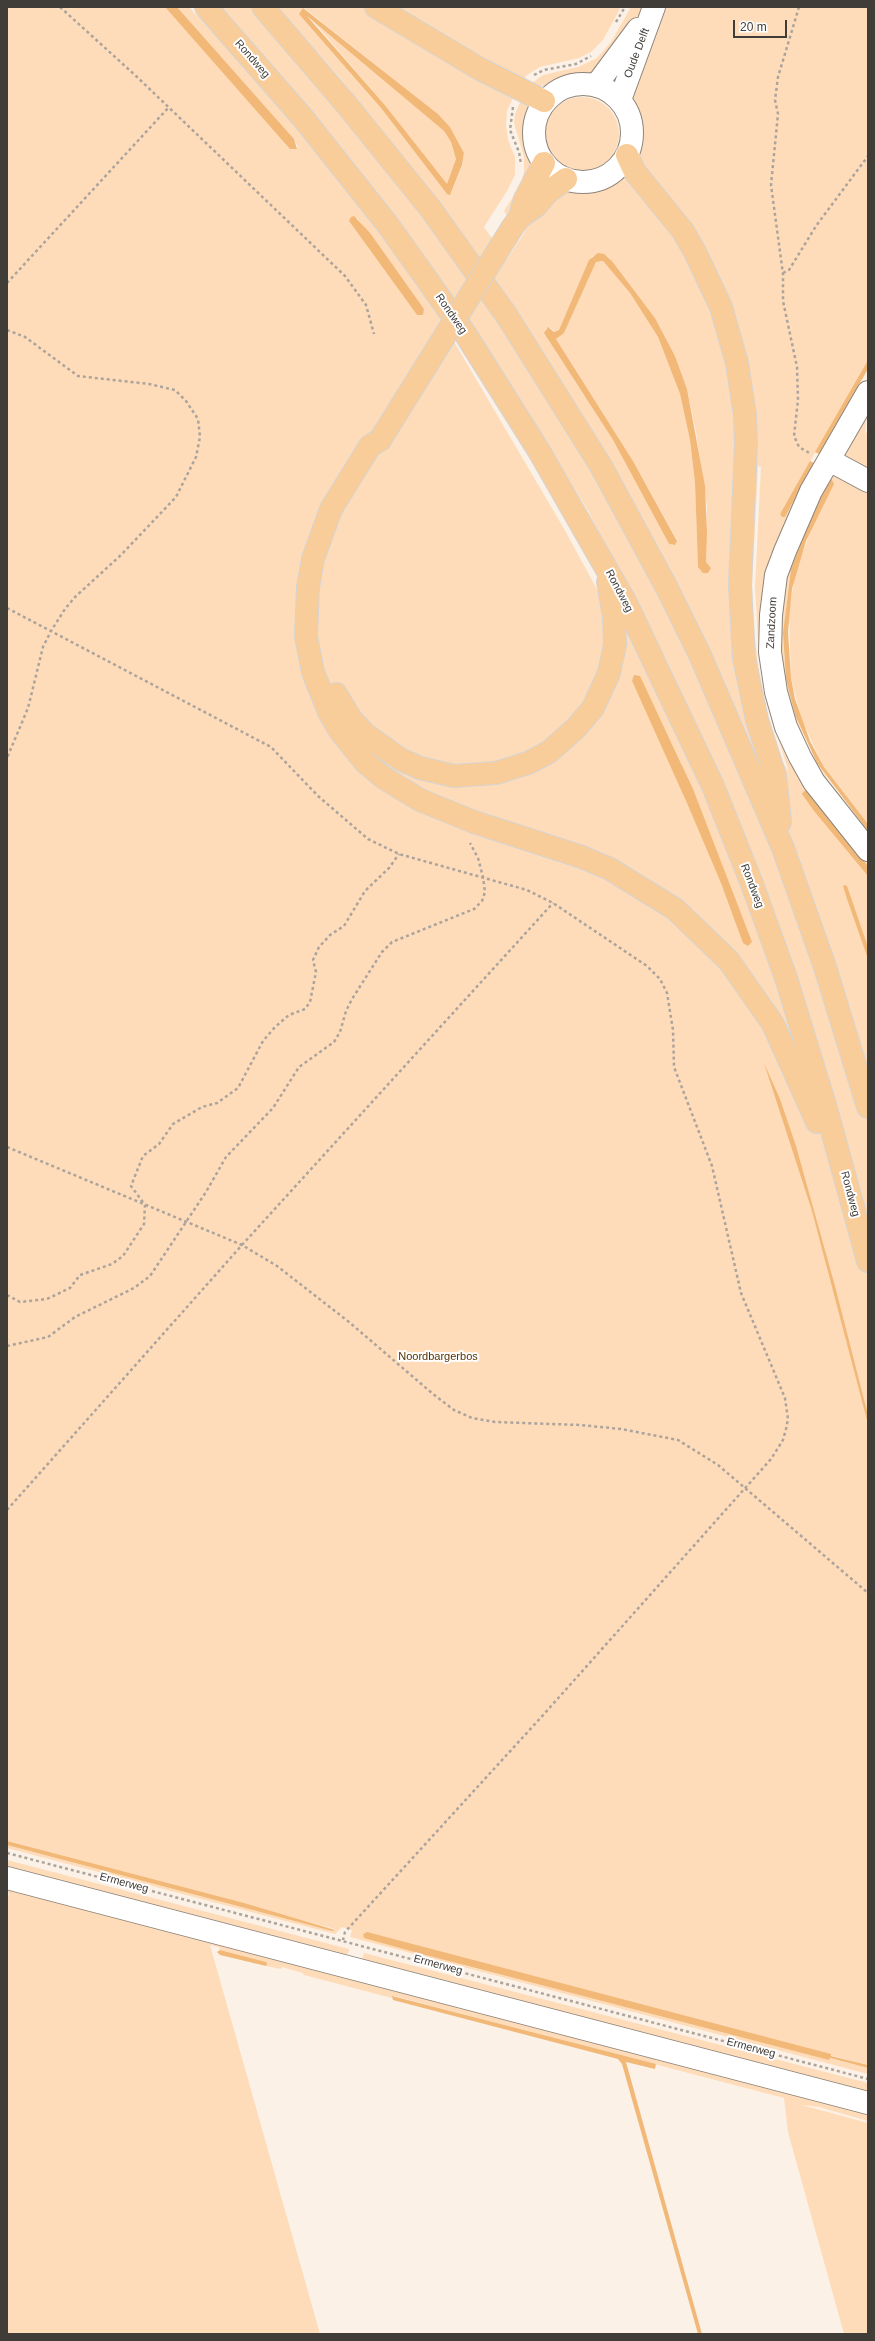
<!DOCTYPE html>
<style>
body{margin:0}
#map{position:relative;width:875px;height:2341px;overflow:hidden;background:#fbf1e6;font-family:Helvetica,sans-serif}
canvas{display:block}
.frame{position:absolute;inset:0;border:8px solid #403c37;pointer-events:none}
.scale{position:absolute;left:733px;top:20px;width:54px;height:18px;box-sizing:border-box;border:2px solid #403c37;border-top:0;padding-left:5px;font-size:12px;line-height:14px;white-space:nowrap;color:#403c37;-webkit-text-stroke:3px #fff;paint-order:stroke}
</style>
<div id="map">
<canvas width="875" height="2341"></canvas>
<div class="frame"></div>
<div class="scale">20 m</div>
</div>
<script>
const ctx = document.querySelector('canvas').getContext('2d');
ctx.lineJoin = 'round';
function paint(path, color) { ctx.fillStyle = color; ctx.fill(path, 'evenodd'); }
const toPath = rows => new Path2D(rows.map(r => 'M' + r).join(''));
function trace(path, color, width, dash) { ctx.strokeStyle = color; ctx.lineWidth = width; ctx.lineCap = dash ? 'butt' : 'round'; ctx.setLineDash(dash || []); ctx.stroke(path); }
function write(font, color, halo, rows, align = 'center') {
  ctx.font = font + ' Helvetica,sans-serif'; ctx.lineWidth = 4; ctx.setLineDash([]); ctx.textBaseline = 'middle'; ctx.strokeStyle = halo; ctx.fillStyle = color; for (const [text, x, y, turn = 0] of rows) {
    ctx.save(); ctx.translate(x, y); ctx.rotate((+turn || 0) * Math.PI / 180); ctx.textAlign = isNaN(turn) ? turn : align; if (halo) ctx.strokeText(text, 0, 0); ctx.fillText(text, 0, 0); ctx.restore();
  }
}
const green = toPath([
 [7,7,165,7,293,150,298,147,294,139,177,7,189,7,253,75,305,135,375,224,423,289,563,527,605,604,620,616,688,754,700,732,667,661,588,511,517,394,441,281,368,182,302,101,219,7,251,7,287,48,406,193,510,339,609,501,685,645,713,707,726,685,667,566,612,465,430,191,340,78,278,7,366,7,514,96,507,111,506,125,508,140,515,157,515,175,507,191,484,227,507,259,526,230,524,228,547,203,568,190,591,189,605,185,625,171,669,221,730,352,752,665,746,376,648,179,638,152,639,133,631,97,635,74,667,7,868,7,868,360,780,514,782,517,785,517,815,460,822,464,788,526,773,698,868,857,868,866,807,791,804,791,868,874,868,2065,364,1933,363,1935,366,1938,478,1969,868,2068,868,2074,350,1937,352,1930,342,1927,335,1934,7,1848,7,1845,332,1931,335,1929,7,1841],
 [304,8,438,114,450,127,464,153,462,166,451,193,447,194,381,108,300,14],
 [357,218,424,309,423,315,417,315,349,221],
 [592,256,607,256,612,261,655,318,675,356,687,389,696,432,707,506,706,562,711,568,698,567,695,483,690,440,680,394,658,337,630,293,603,261,596,262,564,332,556,339,633,461,677,540,675,545,669,544,613,440,551,344,545,329,550,328,556,332,559,330],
 [758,466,761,467,755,587,758,639,767,702,789,773,782,761,768,718,760,681,754,632,752,586],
 [639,675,682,765,676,776,632,681],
 [386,7,621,7,603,40,591,52,579,58,540,67,527,75,521,83],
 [631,7,644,7,604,65,588,75,532,88,529,85,543,75,578,67,597,58,611,42],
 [308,15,444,131,451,142,456,159,447,185,384,104],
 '545 134a37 37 0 1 1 74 0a37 37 0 1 1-74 0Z',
 [521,100,533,105,527,119,525,132,531,166,520,194,507,216,504,211,520,186,524,172,524,157,514,123,515,114],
 [868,400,865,434,868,429,868,472,844,459,841,448],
 [828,471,868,487,868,824,824,767,802,721,791,678,789,612,796,570,813,525,832,488,797,549,791,569,783,633,786,679,795,715,811,753,828,780,868,831,868,843,805,756,779,679,782,574],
 [7,1860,349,1949,349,1951,346,1956,7,1870],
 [7,1888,868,2112,868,2121,819,2107,802,2105,868,2123,868,2334,844,2334,788,2132,784,2098,394,1996,392,1998,304,1975,303,1973,282,1967,281,1969,266,1966,266,1962,220,1950,219,1947,210,1945,320,2334,7,2334,7,1897,9,1895],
 [364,1953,868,2083,868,2094,361,1962]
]);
const water = toPath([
 [165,7,177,7,294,139,297,149,290,149],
 [303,8,438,114,450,127,464,153,462,165,450,195,447,194,381,108,299,14],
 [307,16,444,131,451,142,456,159,447,184,384,104],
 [354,216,370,233,424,309,423,315,417,315,349,221,351,217],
 [598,253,604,254,612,261,655,318,675,356,687,389,705,486,707,533,706,562,711,568,708,573,703,573,698,567,695,483,690,440,680,394,658,337,630,293,603,261,596,262,564,333,556,339,633,461,677,541,675,545,669,544,613,440,544,333,548,327,554,332,559,330,589,260],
 [868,360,868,369,819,454,815,452],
 [810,461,814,463,785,517,782,517,780,514],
 [831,478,834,484,806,541,792,589,788,632,791,678,795,699,810,741,824,767,868,824,868,831,817,763,795,715,786,679,783,633,791,569,814,506],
 [634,675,640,676,693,789,752,942,748,946,743,943,721,883,687,803,632,681],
 [804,791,807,791,868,866,868,876,814,811,802,794],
 [845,885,847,886,868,947,868,959,847,899,843,886],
 [764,1063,780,1099,796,1146,835,1286,868,1415,868,1424,812,1211],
 [7,1841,244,1903,335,1930,332,1931,7,1845],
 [367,1932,831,2054,831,2056,868,2065,868,2068,830,2058,829,2060,418,1953,364,1938,363,1934],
 [220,1950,266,1962,267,1964,266,1966,220,1955,217,1952],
 [392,1996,656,2064,655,2069,626,2062,702,2334,698,2334,622,2064,618,2059,393,2000]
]);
const path = toPath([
 [60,7,136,76,345,276,366,305,374,334],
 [799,7,778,77,775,100,778,114,771,185,783,274,783,301,797,367,798,400,794,436,799,447,811,454],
 [616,22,625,7],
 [534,75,544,70,576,64,591,56],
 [513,107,510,130,519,152,521,164],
 [783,273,789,270,816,226,868,156],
 [7,283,169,107],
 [7,330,25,337,78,376,149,384,175,390,186,401,198,419,200,437,196,457,176,497,121,555,75,597,65,609,51,631,43,647,28,708,7,758],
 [7,608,271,747,318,796,368,839,399,854,527,890,553,903,647,966,660,979,667,993,673,1030,674,1067,712,1166,741,1293,785,1398,788,1419,786,1429,783,1440,771,1459,545,1713,345,1932,343,1940],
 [7,1147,242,1245,277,1266,349,1322,433,1394,454,1410,472,1418,495,1422,580,1425,621,1429,678,1440,718,1465,868,1593],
 [7,1295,20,1302,47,1299,70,1288,80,1275,112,1264,123,1256,144,1224,145,1205,131,1186,143,1156,159,1144,173,1124,202,1107,217,1103,238,1088,263,1041,275,1027,289,1015,305,1009,310,1002,316,972,313,960,319,947,330,935,344,926,365,891,389,868,399,854],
 [7,1346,48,1337,75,1317,134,1288,150,1276,206,1192,226,1157,273,1108,299,1067,334,1042,340,1032,346,1011,352,999,382,952,392,942,474,909,482,901,485,892,483,877,478,858,470,843],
 [7,1510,242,1245,553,903],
 [7,1853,868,2079]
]);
const minor = toPath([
 '534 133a49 49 0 1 1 98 0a49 49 0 1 1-98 0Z',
 [597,84,638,29],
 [620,100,654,7],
 [868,392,811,491,785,551,776,575,771,615,770,652,776,692,786,727,800,757,814,782,868,850],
 [829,460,868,481],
 [7,1878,868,2103]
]);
const major = toPath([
 [206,7,303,118,388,225,428,281,466,335,539,451,626,603,713,786,752,884,786,978,825,1105,868,1261],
 [263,7,346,104,430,208,507,316,601,466,667,588,700,655,783,848,825,967,868,1107],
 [376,7,480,69,544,101],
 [627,155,635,172,683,231,695,252,721,307,737,363,745,415,746,443,740,585,744,658,757,720,775,776,780,822],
 [520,217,536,206,548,192,566,179],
 [512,228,520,217,525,199,544,163],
 [380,440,370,446,331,509,313,559,308,587,306,636,313,672,329,712,340,731,365,762,384,778,420,800,474,822,582,857,610,869,675,909,729,961,773,1024,817,1122],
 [336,694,351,719,365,734,400,759,420,768,454,776,496,773,528,763,549,752,576,728,593,708,609,673,615,645,614,616,608,582]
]);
const majorBridge = toPath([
 [380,440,512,228]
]);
const streetNames = [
 ["Oude Delft",637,53,-69],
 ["Rondweg",252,59,49],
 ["Rondweg",451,314,55],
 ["Rondweg",619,591,62],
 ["Zandzoom",772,623,-87],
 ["Rondweg",752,886,69],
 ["Rondweg",850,1194,75],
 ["Ermerweg",124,1883,15],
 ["Ermerweg",438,1965,15],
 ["Ermerweg",751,2048,15]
];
const parkNames = [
 ["Noordbargerbos",438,1357]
];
paint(green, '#fedcb9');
paint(water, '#f2b878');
trace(minor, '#8e847a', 24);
trace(major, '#d5d4d3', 24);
trace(path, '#aca49c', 2.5, [3, 3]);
trace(minor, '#fff', 22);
trace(major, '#f9cd9a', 22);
trace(majorBridge, '#d5d4d3', 24, []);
trace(majorBridge, '#f9cd9a', 22);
write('11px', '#403c37', '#fff', streetNames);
write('11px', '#583300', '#fff', parkNames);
</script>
